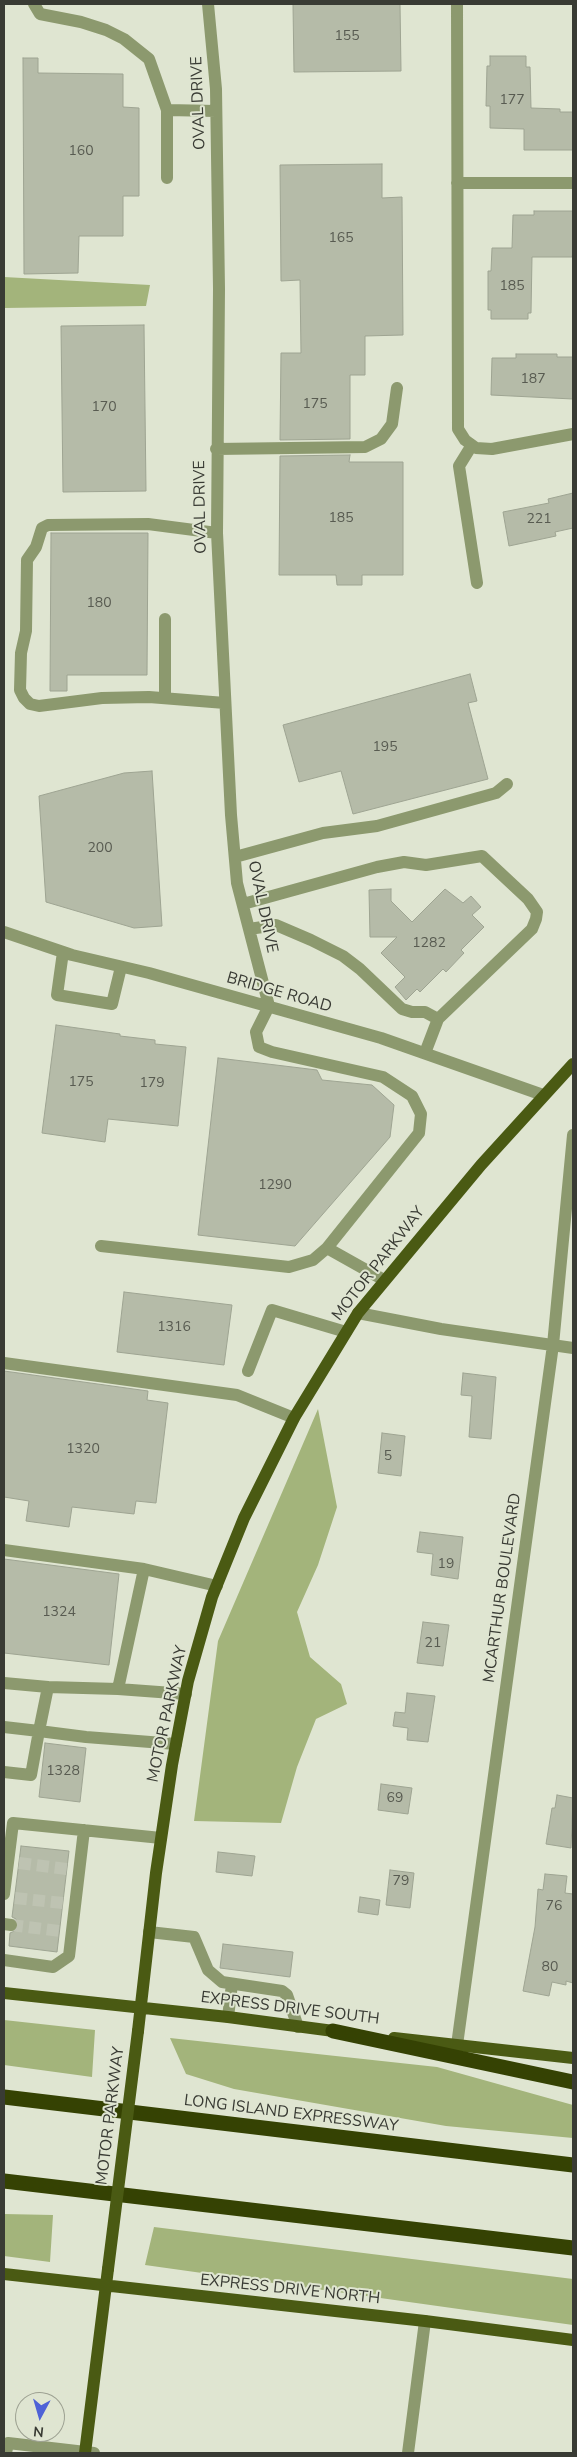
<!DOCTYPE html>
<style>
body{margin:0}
#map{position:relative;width:577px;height:2457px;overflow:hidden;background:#dfe5d1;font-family:"Nunito Sans",sans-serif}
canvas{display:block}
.frame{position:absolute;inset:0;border:5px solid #393b34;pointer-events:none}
.north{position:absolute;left:15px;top:2392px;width:50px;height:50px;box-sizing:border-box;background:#dfe5d1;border:1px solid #9da192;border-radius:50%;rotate:186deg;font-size:14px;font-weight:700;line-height:20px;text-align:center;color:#393b34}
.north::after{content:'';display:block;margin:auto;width:18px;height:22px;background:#4e62d7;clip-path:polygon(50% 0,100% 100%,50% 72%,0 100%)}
</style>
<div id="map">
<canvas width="577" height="2457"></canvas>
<div class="frame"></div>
<div class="north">N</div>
</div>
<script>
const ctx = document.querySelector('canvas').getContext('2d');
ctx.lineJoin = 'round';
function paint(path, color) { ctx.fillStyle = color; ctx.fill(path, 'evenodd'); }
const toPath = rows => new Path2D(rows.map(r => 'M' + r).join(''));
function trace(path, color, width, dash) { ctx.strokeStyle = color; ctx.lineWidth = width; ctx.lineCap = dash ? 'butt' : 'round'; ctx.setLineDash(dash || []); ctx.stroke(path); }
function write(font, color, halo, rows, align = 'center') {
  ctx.font = font + ' "Nunito Sans",sans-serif'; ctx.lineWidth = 4; ctx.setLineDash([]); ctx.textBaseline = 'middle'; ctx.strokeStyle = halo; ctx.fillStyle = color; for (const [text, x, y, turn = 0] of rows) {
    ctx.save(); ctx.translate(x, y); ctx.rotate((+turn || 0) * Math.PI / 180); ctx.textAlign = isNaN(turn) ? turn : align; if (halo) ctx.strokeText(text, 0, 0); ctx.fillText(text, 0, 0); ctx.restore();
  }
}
const forest = toPath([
 [4,277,150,285,146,306,4,308],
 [318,1409,337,1507,318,1565,297,1612,310,1657,341,1684,347,1704,316,1719,297,1767,281,1823,194,1821,218,1641],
 [4,2020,95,2030,92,2077,4,2065],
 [170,2038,437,2067,573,2105,573,2138,446,2126,234,2089,186,2074],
 [4,2214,53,2215,50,2262,4,2256],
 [154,2227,573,2279,573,2325,145,2265]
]);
const building = toPath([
 [293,4,400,4,401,71,294,72,293,4],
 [490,56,526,56,526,67,530,67,531,108,560,109,560,112,573,112,573,150,524,150,524,129,490,128,490,106,486,106,487,66,490,66,490,56],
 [23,58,38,58,38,73,123,74,123,107,139,108,139,196,123,196,123,236,79,236,78,273,24,274,23,58],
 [382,164,382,198,402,197,403,335,365,336,365,375,350,375,350,439,280,440,281,353,301,353,300,280,281,281,280,165,382,164],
 [534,211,573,211,573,253,572,257,532,257,531,313,528,313,528,319,491,319,491,310,488,310,488,271,491,271,492,248,512,248,513,215,534,215,534,211],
 [144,325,146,491,63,492,61,326,144,325],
 [516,354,557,354,557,357,573,357,573,399,491,395,492,358,516,358,516,354],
 [350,455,349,462,403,462,403,575,362,575,362,585,337,585,336,575,279,575,280,456,350,455],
 [573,493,573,528,555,532,556,536,509,546,503,512,549,503,548,499,573,493],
 [51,533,148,533,147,675,67,675,67,691,50,691,51,533],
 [470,674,477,701,468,703,488,779,353,814,341,771,299,782,283,725,470,674],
 [152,771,162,926,134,928,46,902,39,796,124,773,152,771],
 [391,889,391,901,412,922,445,889,463,903,471,896,481,907,472,915,484,927,461,950,464,953,446,972,443,969,420,992,417,989,406,1000,395,987,405,977,381,953,397,937,370,937,369,890,391,889],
 [56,1025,120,1034,120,1036,155,1040,155,1044,186,1047,178,1126,108,1119,105,1142,42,1133,56,1025],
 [218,1058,317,1070,322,1080,372,1085,394,1105,390,1137,295,1246,198,1235,218,1058],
 [124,1292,232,1305,224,1365,117,1352,124,1292],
 [4,1371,148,1391,147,1400,168,1403,156,1503,136,1501,134,1514,72,1507,69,1527,26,1521,29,1501,4,1497,4,1371],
 [463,1373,496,1377,491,1439,469,1437,472,1396,461,1395,463,1373],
 [382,1433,405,1436,401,1476,378,1473,382,1433],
 [420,1532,463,1537,458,1579,431,1575,433,1554,417,1552,420,1532],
 [4,1559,119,1574,109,1665,4,1653,4,1559],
 [423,1622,449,1625,443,1666,417,1663,423,1622],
 [407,1693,435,1696,428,1742,407,1740,408,1728,393,1726,395,1712,405,1713,407,1693],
 [45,1743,86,1748,80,1802,39,1797,45,1743],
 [381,1784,412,1788,408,1814,378,1810,381,1784],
 [557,1795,573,1798,571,1848,546,1844,552,1808,555,1808,557,1795],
 [21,1846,69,1851,57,1952,9,1946,10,1933,17,1930,19,1926,16,1919,12,1917,21,1846],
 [218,1852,255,1856,252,1876,216,1872,218,1852],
 [390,1870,414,1873,410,1908,386,1905,390,1870],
 [545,1874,567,1876,565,1893,573,1894,573,1983,566,1981,566,1985,552,1982,549,1996,523,1991,535,1927,538,1889,543,1890,545,1874],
 [360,1897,380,1900,378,1915,358,1912,360,1897],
 [223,1944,293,1952,290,1977,220,1968,223,1944]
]);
const minorTunnel = toPath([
 [19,1863,67,1869],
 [15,1898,63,1903],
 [11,1925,60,1931]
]);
const minor = toPath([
 [34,4,40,14,81,22,106,30,124,39,149,59,167,110,216,111],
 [208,4,216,89,219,289,217,533,231,815,237,883,269,1006],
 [457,4,458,429,465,440,476,448,492,449,573,434],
 [167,110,167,178],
 [457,183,573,183],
 [472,445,459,466,477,583],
 [216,449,365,447,381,439,392,424,397,388],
 [217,533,148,524,48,525,42,528,36,547,27,560,26,631,21,653,20,690,24,698,30,704,39,706,102,698,149,697,225,703],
 [165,619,165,698],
 [235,857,323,833,377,826,496,793,507,784],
 [243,904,377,867,404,862,426,865,482,856,528,899,537,912,536,919,532,929,438,1019,425,1053],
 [249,929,276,925,311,940,343,956,360,969,402,1009,412,1012,425,1012,438,1019],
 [4,932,72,955,149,973,381,1038,543,1095],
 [63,952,57,995,112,1004,121,967],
 [101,1246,289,1267,313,1260,327,1248,419,1133,421,1114,412,1096,383,1077,272,1052,259,1047,256,1032,269,1006],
 [327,1248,384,1280],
 [358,1313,441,1329,573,1348],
 [4,1363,237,1395,294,1418],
 [248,1371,272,1310,346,1332],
 [4,1550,144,1569,217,1586],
 [4,1683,48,1687],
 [118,1689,186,1694],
 [4,1727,39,1731,48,1687,118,1689,144,1569],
 [4,1772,31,1775,39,1731,86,1737,176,1744],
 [4,1894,13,1823,161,1838],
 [4,1924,11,1925],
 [149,1932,194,1937,208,1970,222,1982,282,1991,287,1995,298,2027],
 [4,1960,53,1967,69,1956,84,1830],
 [228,2017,232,1984],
 [457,2045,553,1345,573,1135],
 [6,2453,8,2443,94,2453],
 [408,2453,425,2321]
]);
const major = toPath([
 [4,1993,228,2017,341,2032],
 [138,2031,156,1873,172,1765,188,1681,212,1597,244,1518,294,1418,358,1313,481,1165,573,1064],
 [394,2038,573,2058],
 [4,2274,425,2321,573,2340],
 [85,2453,108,2269]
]);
const highway = toPath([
 [333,2031,573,2082],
 [4,2097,573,2165],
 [4,2181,573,2248]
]);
const majorBridge = toPath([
 [108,2269,138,2031]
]);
const numberNames = [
 ["155",347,37],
 ["177",512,101],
 ["160",81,152],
 ["165",341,239],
 ["185",512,287],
 ["187",533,380],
 ["175",315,405],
 ["170",104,408],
 ["185",341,519],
 ["221",539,520],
 ["180",99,604],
 ["195",385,748],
 ["200",100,849],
 ["1282",429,944],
 ["175",81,1083],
 ["179",152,1084],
 ["1290",275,1186],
 ["1316",174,1328],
 ["1320",83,1450],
 ["5",388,1457],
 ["19",446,1565],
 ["1324",59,1613],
 ["21",433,1644],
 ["1328",63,1772],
 ["69",395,1799],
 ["79",401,1882],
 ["76",554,1907],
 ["80",550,1968]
];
const streetNames = [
 ["OVAL DRIVE",199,103,-92],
 ["OVAL DRIVE",201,507,-91],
 ["OVAL DRIVE",262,907,78],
 ["BRIDGE ROAD",279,993,16],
 ["MOTOR PARKWAY",379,1264,-52],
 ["MCARTHUR BOULEVARD",503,1588,-82],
 ["MOTOR PARKWAY",168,1714,-78],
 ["EXPRESS DRIVE SOUTH",290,2009,7],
 ["LONG ISLAND EXPRESSWAY",291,2114,7],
 ["MOTOR PARKWAY",111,2116,-83],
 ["EXPRESS DRIVE NORTH",290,2290,6]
];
paint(forest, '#a3b47b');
paint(building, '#b5bba8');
trace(building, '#9ea492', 1);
trace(minorTunnel, '#bec3b2', 12, [12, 6]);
trace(minor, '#8c996e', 12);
trace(major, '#4a5a13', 12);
trace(highway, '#354203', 15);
trace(majorBridge, '#4a5a13', 12);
write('14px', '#585b51', null, numberNames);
write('16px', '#393b34', '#dfe5d1', streetNames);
</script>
